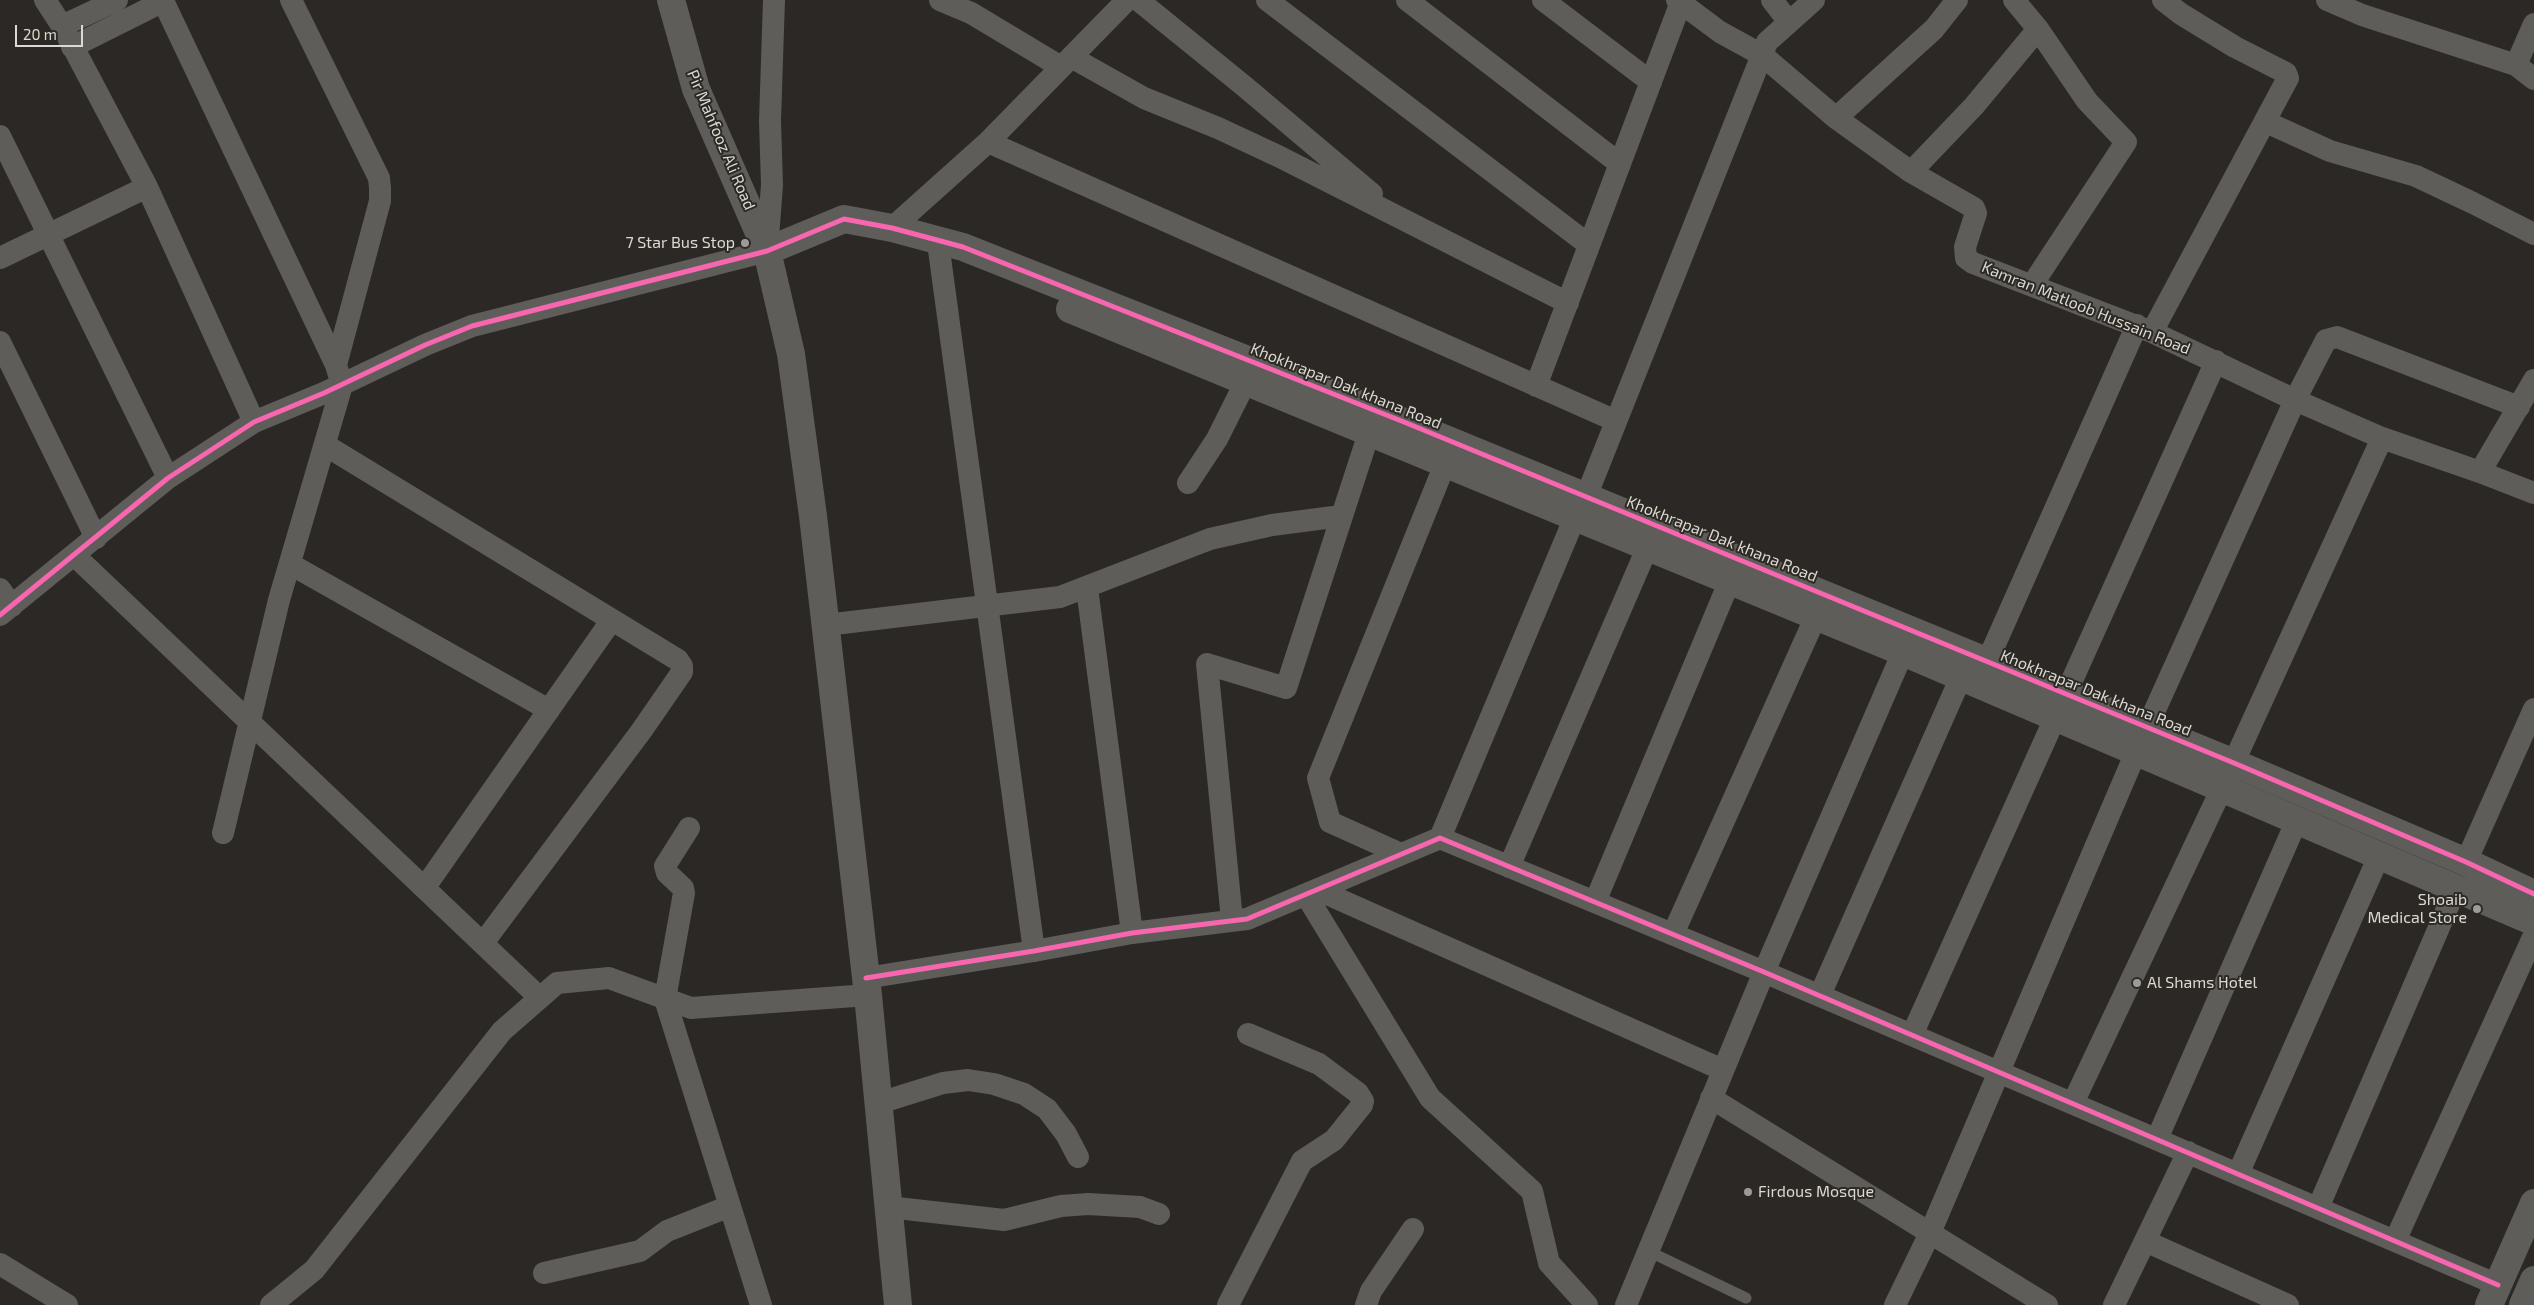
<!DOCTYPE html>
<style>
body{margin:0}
#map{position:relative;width:2534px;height:1305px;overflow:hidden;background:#2b2825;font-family:"Exo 2",sans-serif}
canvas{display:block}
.scale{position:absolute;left:15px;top:25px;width:68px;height:22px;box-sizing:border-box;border:2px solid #dbd9d5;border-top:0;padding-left:6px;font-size:15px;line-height:18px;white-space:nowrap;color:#dbd9d5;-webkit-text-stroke:4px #2d2923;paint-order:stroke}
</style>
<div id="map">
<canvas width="2534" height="1305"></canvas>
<div class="scale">20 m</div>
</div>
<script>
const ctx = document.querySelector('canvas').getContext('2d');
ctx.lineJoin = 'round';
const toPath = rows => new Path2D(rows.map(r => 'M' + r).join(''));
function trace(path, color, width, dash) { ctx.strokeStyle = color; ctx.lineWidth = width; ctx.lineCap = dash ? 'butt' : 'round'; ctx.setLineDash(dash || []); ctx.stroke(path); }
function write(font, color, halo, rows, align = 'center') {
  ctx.font = font + ' "Exo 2",sans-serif'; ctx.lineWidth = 4; ctx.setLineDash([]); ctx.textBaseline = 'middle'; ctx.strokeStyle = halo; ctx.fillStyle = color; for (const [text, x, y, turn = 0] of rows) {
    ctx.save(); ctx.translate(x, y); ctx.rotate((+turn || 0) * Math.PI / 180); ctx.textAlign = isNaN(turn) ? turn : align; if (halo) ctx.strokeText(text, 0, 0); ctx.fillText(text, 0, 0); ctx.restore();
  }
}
const service = toPath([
 [1648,1251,1746,1298]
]);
const minor = toPath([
 [45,0,62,26,147,187,254,422],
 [291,0,379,178,380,188,380,201,336,365],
 [940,0,971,13,1061,67],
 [1138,0,1244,86,1372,194],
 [1267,0,1589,245],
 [1407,0,1620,164],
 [1543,0,1651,82],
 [1677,0,1720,32,1762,55,1836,118,1911,172,1974,208,1976,213,1965,247,1966,258,1973,263,2152,332,2295,400,2382,438,2480,472,2534,493],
 [1772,0,1789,22],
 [2014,0,2038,29,2087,101,2126,142,2032,285],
 [2327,0,2362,15,2516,65,2534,79],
 [62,26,117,0],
 [72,47,160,3,165,5,336,365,342,385,279,600,223,833],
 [1071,57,1144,98,1218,128,1278,156,1568,303],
 [2516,65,2534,24],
 [1836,118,1934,29,1957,0],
 [2266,122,2330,151,2416,176,2473,203,2534,234],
 [0,136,168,478],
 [988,142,1616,421],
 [1911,172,1974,106,2038,29],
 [892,228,988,142,1127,0],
 [939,250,1034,951],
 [0,258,147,187],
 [2152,332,2288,78,2286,73,2235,47,2181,14,2163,0],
 [0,342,96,538],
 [1536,386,1681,2],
 [325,445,678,660,682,666,682,672,642,730,483,943],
 [2480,472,2534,380],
 [1188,483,1217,439,1245,383],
 [74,555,540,998],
 [290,564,549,710],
 [1087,588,1132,933],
 [0,589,12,606],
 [0,615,168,478,254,422,324,393,425,345,472,326,767,251,772,185,770,121,774,0],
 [826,625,1060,597,1210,539,1272,525,1341,516],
 [1987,662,2137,325],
 [689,828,665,866,667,873,683,888,684,893,665,999,761,1305],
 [1440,838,1575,517,1586,497,1762,55,1767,42,1814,0],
 [1401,854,1330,822,1318,778,1445,464],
 [2466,862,2534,709],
 [1509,867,1648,546],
 [425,887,611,621],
 [1318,890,1723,1070],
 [1306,895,1430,1098,1532,1191,1549,1263,1587,1305],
 [1595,902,1730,580],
 [1232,920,1207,664,1286,688,1369,433],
 [1673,934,1816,616],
 [866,978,1034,951,1132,933,1247,919,1440,838,1764,972,2498,1285],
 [1820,995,1961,677],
 [1912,1035,2216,361],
 [1711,1098,2047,1305],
 [879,1103,943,1083,968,1080,994,1084,1024,1094,1047,1109,1066,1134,1078,1157],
 [2073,1103,2222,788,2382,438],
 [2157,1139,2297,820],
 [2238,1174,2379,856],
 [888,1207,1004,1220,1061,1206,1088,1204,1140,1207,1159,1214],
 [2318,1208,2456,888],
 [2145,1241,2288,1305],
 [2395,1241,2534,935],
 [0,1264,67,1305],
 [544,1273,640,1251,667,1231,730,1206],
 [271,1305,314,1270,502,1031,557,983,609,978,691,1008,868,995],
 [1228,1305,1302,1161,1334,1140,1362,1105,1363,1101,1358,1093,1319,1064,1248,1034],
 [1366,1305,1371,1291,1413,1229],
 [1626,1305,1764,972,1903,652],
 [1895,1305,1930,1233,2136,752,2295,400,2326,340,2337,337,2519,407],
 [2114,1305,2188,1152]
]);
const tertiary = toPath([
 [671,0,696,89,767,251,791,354,813,516,868,995,898,1305],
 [767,251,844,219,892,228,963,247,1404,422,2234,763,2466,862,2534,894],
 [1070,309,1903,652,2534,922],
 [2489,1305,2534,1203],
 [2523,1305,2534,1280]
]);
const cycleway = toPath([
 [0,615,168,478,254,422,324,393,425,345,472,326,767,251,844,219,892,228,963,247,1404,422,2234,763,2466,862,2534,894],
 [866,978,1034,951,1132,933,1247,919,1440,838,1764,972,2498,1285]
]);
const markers = [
 [745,243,5,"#9d9b97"],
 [2477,909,5,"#9d9b97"],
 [2137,983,5,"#9d9b97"],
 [1748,1192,5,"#9d9b97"]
];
const streetNames = [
 ["Pir Mahfooz Ali Road",721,140,67],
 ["Kamran Matloob Hussain Road",2086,308,22],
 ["Khokhrapar Dak khana Road",1346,386,22],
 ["Khokhrapar Dak khana Road",1722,539,22],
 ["Khokhrapar Dak khana Road",2096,693,22]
];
const poiNames = [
 ["7 Star Bus Stop",735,243],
 ["Shoaib",2467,900],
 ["Medical Store",2467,918],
 ["Al Shams Hotel",2147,983,"left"],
 ["Firdous Mosque",1758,1192,"left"]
];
trace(service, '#5e5d5a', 11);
trace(minor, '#5e5d5a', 22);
trace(tertiary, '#5e5d5a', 28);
trace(cycleway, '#f766af', 5);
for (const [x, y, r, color] of markers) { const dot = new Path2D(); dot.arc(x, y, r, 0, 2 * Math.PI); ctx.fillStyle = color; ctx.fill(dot); trace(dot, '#2d2923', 2); }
write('16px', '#dbd9d5', '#2d2923', streetNames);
write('16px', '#dbd9d5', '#2d2923', poiNames, 'right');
</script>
